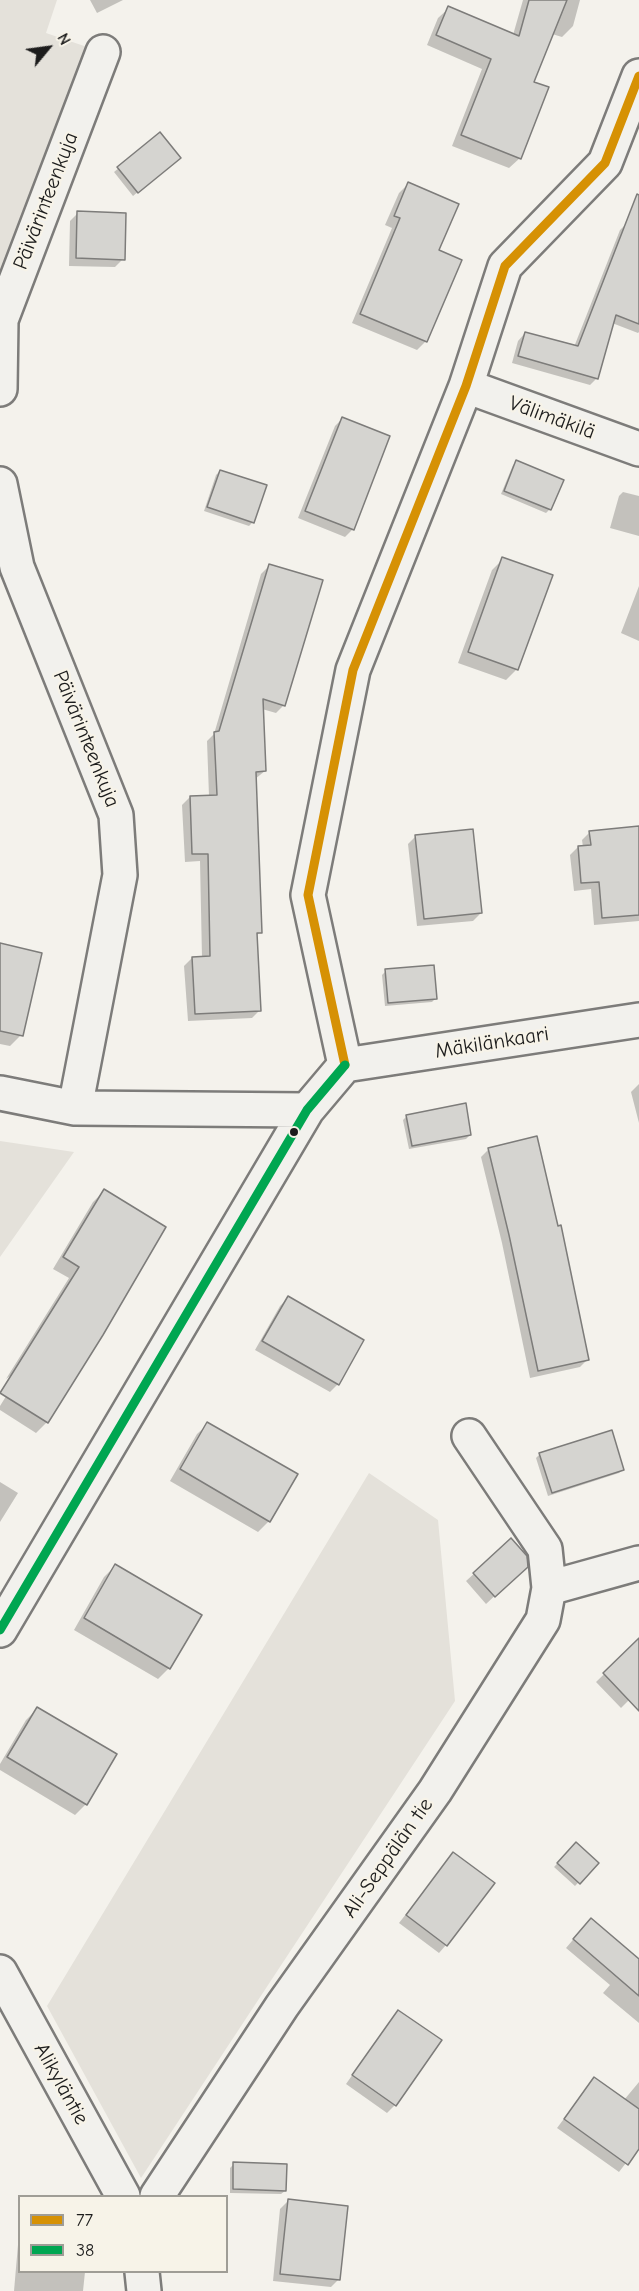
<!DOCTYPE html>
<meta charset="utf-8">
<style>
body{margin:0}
#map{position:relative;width:639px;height:2291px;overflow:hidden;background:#f4f2ec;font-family:"Comic Neue",sans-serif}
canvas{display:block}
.legend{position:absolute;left:18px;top:2195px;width:210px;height:78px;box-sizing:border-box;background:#f7f3e8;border:2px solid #9f9d96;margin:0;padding:8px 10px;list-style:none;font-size:18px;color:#1c1c1c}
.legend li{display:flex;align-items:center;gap:12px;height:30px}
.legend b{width:30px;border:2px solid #9f9d96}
.north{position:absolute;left:18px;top:18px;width:60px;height:60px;-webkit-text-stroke:4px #f7f3e8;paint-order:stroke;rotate:61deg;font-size:16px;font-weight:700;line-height:24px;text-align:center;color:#1c1c1c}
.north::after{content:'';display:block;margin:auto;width:21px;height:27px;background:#1c1c1c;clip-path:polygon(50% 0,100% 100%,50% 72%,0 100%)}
</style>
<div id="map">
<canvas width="639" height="2291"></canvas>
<ul class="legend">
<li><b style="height:8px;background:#d69104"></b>77</li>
<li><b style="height:8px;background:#00a651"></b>38</li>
</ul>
<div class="north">N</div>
</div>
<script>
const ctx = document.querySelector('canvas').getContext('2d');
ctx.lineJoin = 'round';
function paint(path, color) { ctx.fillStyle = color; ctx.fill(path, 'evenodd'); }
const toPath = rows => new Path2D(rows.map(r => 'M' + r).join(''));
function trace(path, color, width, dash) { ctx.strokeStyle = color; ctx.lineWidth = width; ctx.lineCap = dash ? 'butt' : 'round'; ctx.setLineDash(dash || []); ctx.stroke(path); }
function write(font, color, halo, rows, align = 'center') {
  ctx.font = font + ' "Comic Neue",sans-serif'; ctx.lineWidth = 4.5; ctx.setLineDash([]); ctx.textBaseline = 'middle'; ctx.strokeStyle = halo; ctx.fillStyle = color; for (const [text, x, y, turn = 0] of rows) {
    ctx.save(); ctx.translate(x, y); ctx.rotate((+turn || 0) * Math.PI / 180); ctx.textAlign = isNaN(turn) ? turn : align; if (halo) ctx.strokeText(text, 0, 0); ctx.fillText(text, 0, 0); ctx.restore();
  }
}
const green = toPath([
 [0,0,57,0,46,33,90,48,0,278],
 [0,1141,74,1152,0,1257],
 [369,1473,438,1520,455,1701,141,2178,47,2006]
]);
const shadow = toPath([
 [90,0,123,0,97,13],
 [523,0,580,0,573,26,562,37,552,34,532,82,520,158,509,168,452,146,482,69,427,45,438,18,449,8,513,35],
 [160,134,175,161,133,196,114,172],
 [408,184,437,251,426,341,417,350,352,323,392,228,385,225,399,193],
 [78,213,123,259,115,267,69,266,70,221],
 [627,223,639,228,639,332,638,333,612,323,597,378,590,385,512,363,518,341,525,333,574,347,620,230],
 [343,418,353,529,345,537,298,518,335,426],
 [517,462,562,480,549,510,546,513,501,494,513,465],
 [220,471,253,522,249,526,204,511,216,475],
 [623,492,639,496,639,536,610,528,619,496],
 [503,559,517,669,506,680,458,663,492,570],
 [269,566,284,705,276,713,262,709,265,771,255,779,260,932,255,937,260,1010,252,1018,188,1021,184,966,192,958,202,958,200,861,185,862,182,805,190,797,209,796,207,741,214,734,261,574],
 [639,586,639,641,621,633],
 [639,828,639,921,594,925,591,889,574,891,570,855,578,847,583,847,582,840,590,832],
 [416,836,481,913,473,921,417,926,408,844],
 [0,944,21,1035,10,1046,0,1044],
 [386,971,436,998,432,1002,385,1006,382,975],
 [639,1084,639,1123,631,1092],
 [407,1116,470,1135,466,1139,409,1149,403,1120],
 [489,1149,588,1359,580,1367,530,1378,502,1243,481,1157],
 [104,1191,47,1422,36,1433,0,1410,0,1406,26,1364,6,1379,69,1278,53,1269,93,1202],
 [288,1298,338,1384,330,1392,255,1350,280,1306],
 [208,1424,269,1521,258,1532,170,1481,197,1434],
 [540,1454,622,1470,619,1473,548,1496,536,1458],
 [0,1482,18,1493,0,1522],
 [511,1540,518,1574,486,1604,466,1581],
 [115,1566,169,1668,158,1679,74,1630,104,1577],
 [634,1645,639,1651,639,1690,621,1708,596,1682],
 [37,1709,86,1804,75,1815,0,1770,0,1764,26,1720],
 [576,1844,597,1863,575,1886,554,1867],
 [453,1854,446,1945,439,1953,399,1923],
 [583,1928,639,1961,639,2023,603,1993,610,1985,566,1948],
 [398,2012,395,2105,387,2113,346,2084,391,2020],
 [594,2079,624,2100,639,2082,639,2146,619,2172,557,2128],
 [234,2164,285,2191,281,2194,230,2193,230,2168],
 [288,2201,339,2279,331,2287,273,2281,280,2209],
 [19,2233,20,2272,85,2272,83,2291,14,2291]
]);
const building = toPath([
 [529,0,567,0,534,82,549,87,521,159,461,135,491,59,436,35,448,6,519,36,529,0],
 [160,132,181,158,138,193,117,167,160,132],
 [408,182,459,204,439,250,462,260,427,342,360,314,400,218,394,216,408,182],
 [637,194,639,195,639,324,616,315,598,379,518,356,525,332,578,346,637,194],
 [77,211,126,213,125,260,76,258,77,211],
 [342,417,390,436,354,530,305,511,342,417],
 [516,460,564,480,551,510,504,491,516,460],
 [220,470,267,485,254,523,207,507,220,470],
 [502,557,553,575,518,670,468,652,502,557],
 [269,564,323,580,285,706,263,699,266,771,256,772,262,933,257,933,261,1011,195,1014,192,957,210,956,208,854,192,854,190,796,217,795,214,732,219,731,269,564],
 [639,826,639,915,602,918,599,882,581,883,578,846,591,845,589,831,639,826],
 [473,829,482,913,424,919,415,835,473,829],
 [0,943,42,953,23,1036,0,1031,0,943],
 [434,965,437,999,388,1003,385,969,434,965],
 [466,1103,471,1135,412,1146,406,1115,466,1103],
 [537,1136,558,1226,561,1225,589,1360,538,1371,509,1235,488,1148,537,1136],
 [104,1189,166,1227,103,1335,48,1423,0,1393,79,1267,63,1257,104,1189],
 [288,1296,364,1340,339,1385,262,1341,288,1296],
 [207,1422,298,1474,270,1522,180,1469,207,1422],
 [612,1430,624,1470,552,1493,539,1453,612,1430],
 [511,1538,527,1556,528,1567,495,1597,473,1573,511,1538],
 [115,1564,202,1615,170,1669,84,1618,115,1564],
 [639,1638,639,1711,603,1673,639,1638],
 [37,1707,117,1754,87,1805,7,1757,37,1707],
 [576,1842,599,1863,580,1884,557,1863,576,1842],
 [453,1852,495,1883,447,1946,406,1915,453,1852],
 [591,1918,639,1959,639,1996,573,1939,591,1918],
 [398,2010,442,2040,396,2106,352,2075,398,2010],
 [594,2077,639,2109,639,2149,628,2165,564,2119,594,2077],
 [233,2162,287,2164,286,2191,233,2189,233,2162],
 [288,2199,348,2206,340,2280,280,2274,288,2199]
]);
const minor = toPath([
 [466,386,639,449],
 [0,389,1,320,103,52],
 [0,484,17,567,116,815,120,875,75,1108],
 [345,1065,308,895,353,670,466,386,505,266,605,163,639,76],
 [345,1065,639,1020],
 [0,1093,75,1108,307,1110],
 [549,1588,639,1563],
 [0,1630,307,1110,345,1065],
 [0,1972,123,2196],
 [157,2196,282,2006,435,1791,543,1620,549,1588,545,1549,469,1436],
 [142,2272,144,2291]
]);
const bus1 = toPath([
 [345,1065,308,895,353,670,466,386,505,266,605,163,639,76]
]);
const bus2 = toPath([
 [0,1630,307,1110,345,1065]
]);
const markers = [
 [294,1132,5,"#1c1c1c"]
];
const streetNames = [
 ["Päivärinteenkuja",46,201,-69],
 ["Välimäkilä",552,418,20],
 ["Päivärinteenkuja",86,739,68],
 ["Mäkilänkaari",492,1043,-9],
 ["Ali-Seppälän tie",388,1858,-55],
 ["Alikyläntie",61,2084,61]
];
paint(green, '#e4e1da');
paint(shadow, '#0003');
paint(building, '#d5d4d0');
trace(building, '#7d7c7a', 1.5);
trace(minor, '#7d7c7a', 38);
trace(minor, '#f2f1ed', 33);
trace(bus1, '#d69104', 9);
trace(bus2, '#00a651', 9);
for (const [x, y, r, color] of markers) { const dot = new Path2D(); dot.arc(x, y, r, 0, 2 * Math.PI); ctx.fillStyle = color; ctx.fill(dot); trace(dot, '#f7f3e8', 2); }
write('21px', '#1c1c1c', '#f7f3e8', streetNames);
</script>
